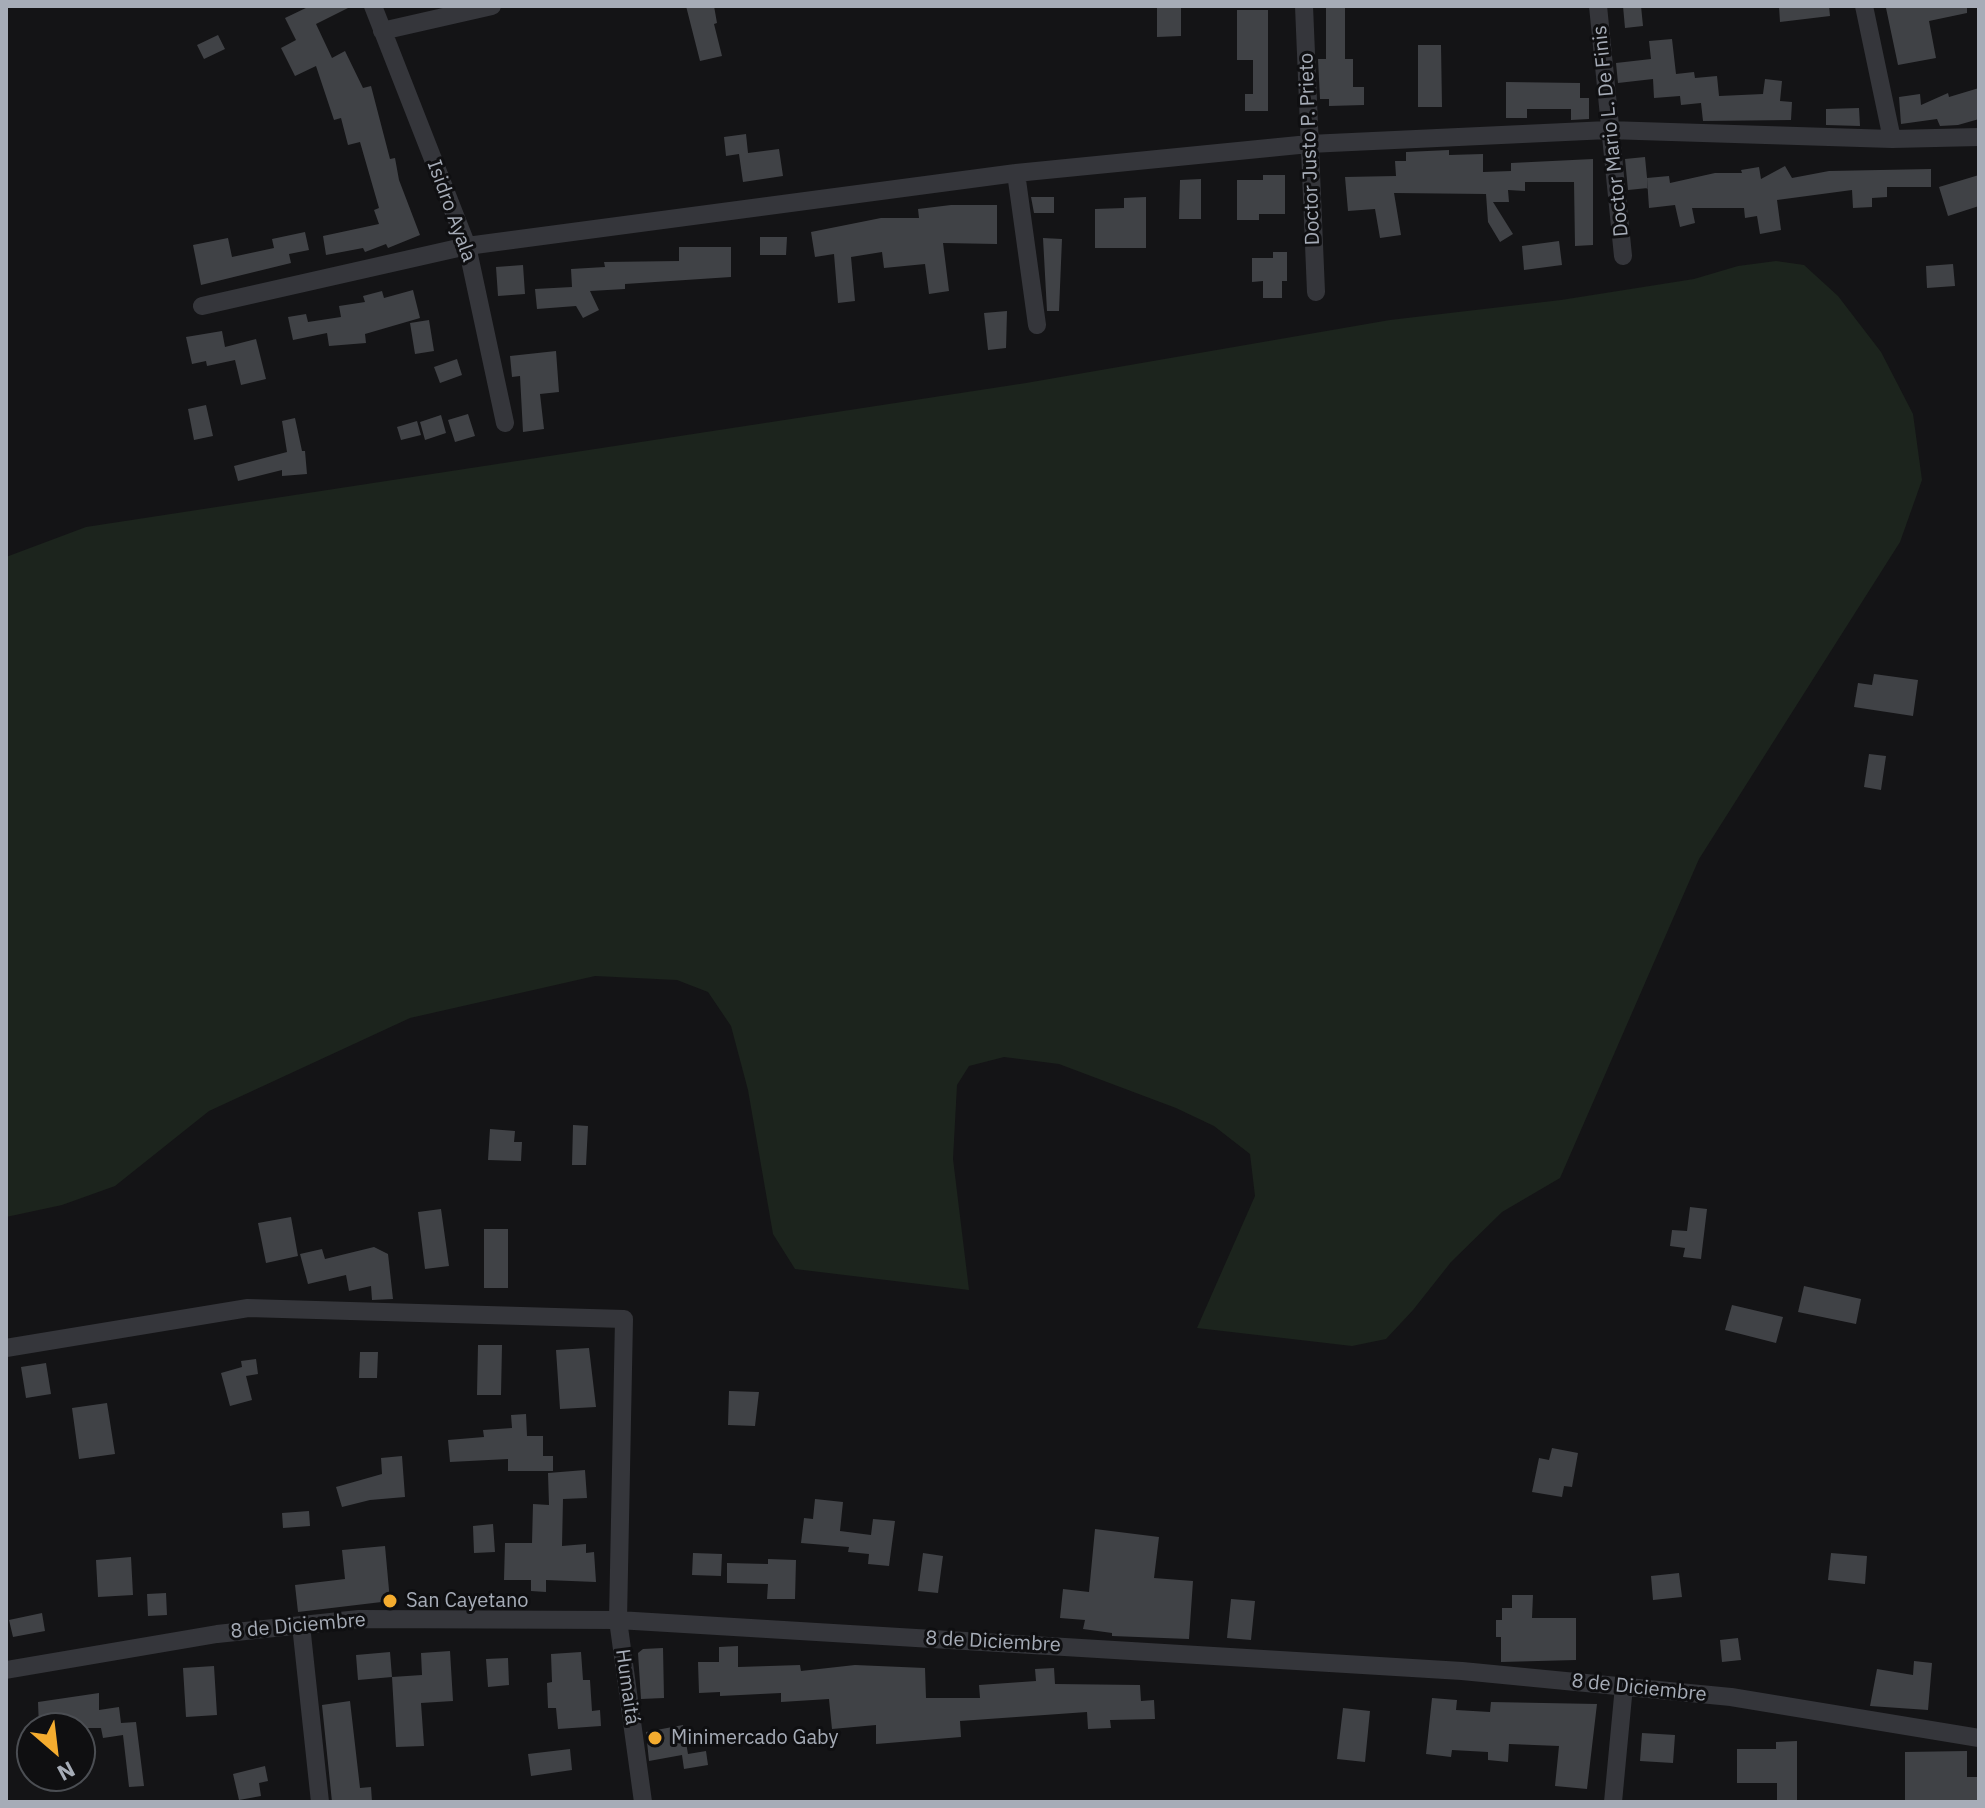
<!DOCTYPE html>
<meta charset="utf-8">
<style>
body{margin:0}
#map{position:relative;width:1985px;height:1808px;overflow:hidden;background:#141416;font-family:"IBM Plex Sans",sans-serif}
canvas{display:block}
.frame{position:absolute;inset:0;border:8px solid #a6acb7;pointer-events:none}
.north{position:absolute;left:16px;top:1712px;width:80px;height:80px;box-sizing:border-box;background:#0f0f11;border:2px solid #4b4e53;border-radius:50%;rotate:152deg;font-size:22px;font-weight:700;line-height:32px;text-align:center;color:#a6acb7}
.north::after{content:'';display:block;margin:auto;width:28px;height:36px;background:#f4ac2f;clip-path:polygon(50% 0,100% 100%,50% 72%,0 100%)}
</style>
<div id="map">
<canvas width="1985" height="1808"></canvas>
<div class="frame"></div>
<div class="north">N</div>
</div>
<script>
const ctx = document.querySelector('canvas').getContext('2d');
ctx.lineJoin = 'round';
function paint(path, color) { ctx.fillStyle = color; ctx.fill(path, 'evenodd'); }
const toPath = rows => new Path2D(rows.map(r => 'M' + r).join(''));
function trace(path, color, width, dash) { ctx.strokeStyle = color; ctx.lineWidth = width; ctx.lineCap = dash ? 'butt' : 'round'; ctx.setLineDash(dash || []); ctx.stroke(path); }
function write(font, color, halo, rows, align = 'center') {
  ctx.font = font + ' "IBM Plex Sans",sans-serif'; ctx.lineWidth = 6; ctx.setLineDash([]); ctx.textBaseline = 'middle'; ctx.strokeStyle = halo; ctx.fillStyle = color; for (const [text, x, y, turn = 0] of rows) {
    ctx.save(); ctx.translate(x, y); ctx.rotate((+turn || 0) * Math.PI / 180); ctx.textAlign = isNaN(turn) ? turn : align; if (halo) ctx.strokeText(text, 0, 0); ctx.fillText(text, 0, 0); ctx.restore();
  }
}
const green = toPath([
 [1776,261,1804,265,1838,296,1881,352,1913,414,1922,480,1900,542,1699,859,1560,1178,1502,1212,1451,1262,1413,1310,1386,1339,1352,1346,1197,1328,1255,1196,1250,1154,1214,1126,1176,1108,1059,1064,1004,1057,969,1066,957,1085,953,1159,969,1290,795,1269,773,1234,748,1090,731,1026,708,992,677,980,595,976,410,1018,209,1111,115,1186,62,1205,6,1217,6,557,86,527,1026,383,1390,320,1561,300,1694,279,1738,266]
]);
const building = toPath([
 [310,6,352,6,316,24,332,58,345,51,363,88,371,86,390,159,395,158,399,180,420,235,388,248,386,244,365,252,363,248,326,255,323,236,379,224,374,210,379,208,360,142,348,145,341,118,334,120,316,66,295,76,281,48,296,40,285,18],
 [686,6,714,6,717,23,714,24,722,56,700,61],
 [1157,6,1181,6,1181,36,1157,37],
 [1345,6,1345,59,1353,59,1353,87,1364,87,1364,105,1329,106,1329,99,1320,99,1318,59,1326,59,1326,7],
 [1623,6,1641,6,1643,26,1625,28],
 [1779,6,1829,6,1830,16,1780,22],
 [1898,6,1967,6,1967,13,1929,21,1936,58,1898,65,1886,8],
 [1237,10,1268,10,1268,111,1245,111,1245,94,1253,94,1253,60,1237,60],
 [218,35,225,49,204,59,197,45],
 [1672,39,1676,74,1694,72,1695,78,1717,76,1719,96,1763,94,1765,79,1782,81,1780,101,1792,102,1791,120,1703,121,1701,103,1681,105,1680,96,1654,98,1653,79,1618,83,1616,63,1651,59,1649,41],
 [1418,45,1441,45,1442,107,1418,107],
 [1506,82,1580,83,1580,98,1589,98,1589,119,1571,120,1571,109,1527,109,1527,118,1506,118],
 [1979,88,1979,119,1958,125,1940,126,1937,119,1901,124,1899,97,1920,94,1921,105,1948,93,1949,97],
 [1859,108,1860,126,1826,125,1826,109],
 [746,134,748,153,779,149,783,176,743,182,739,154,726,156,724,137],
 [1449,150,1449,155,1483,154,1483,172,1511,171,1511,163,1593,159,1593,245,1575,246,1574,182,1525,182,1525,191,1508,190,1509,202,1493,202,1513,234,1500,242,1488,222,1486,194,1394,193,1401,235,1380,238,1375,209,1348,211,1345,177,1396,176,1395,161,1406,161,1406,152],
 [1645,157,1648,188,1628,190,1625,159],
 [1785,166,1792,178,1829,171,1931,169,1931,187,1887,187,1887,197,1872,198,1872,207,1853,208,1852,190,1777,200,1781,230,1760,234,1757,216,1745,218,1744,208,1692,208,1695,223,1680,227,1675,205,1649,208,1647,178,1669,176,1670,183,1715,173,1742,173,1741,170,1759,167,1761,179],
 [1263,175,1285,175,1285,214,1259,214,1259,220,1237,220,1237,180,1263,180],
 [1979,175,1979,206,1948,216,1939,187],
 [1201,179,1201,219,1179,219,1180,180],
 [1031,197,1054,197,1054,213,1034,213],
 [1146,197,1146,248,1095,248,1095,209,1124,208,1124,198],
 [951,205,997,205,997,244,943,243,949,291,929,294,925,264,884,268,882,252,851,257,855,301,838,303,834,254,815,257,811,232,881,218,919,218,918,209],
 [305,232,309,250,289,254,291,263,201,285,193,245,228,238,232,257,274,248,272,239],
 [760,237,787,237,786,255,760,255],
 [1043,238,1062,239,1059,311,1047,311],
 [1559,241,1562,265,1524,270,1522,246],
 [679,247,731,247,731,277,625,284,625,289,590,291,599,310,583,318,576,306,537,309,535,289,572,287,571,269,605,267,604,262,679,261],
 [1273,252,1287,252,1287,281,1282,281,1282,298,1263,298,1263,281,1252,282,1252,258,1273,258],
 [1953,264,1955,286,1927,288,1926,266],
 [523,265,525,294,498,296,496,267],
 [413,290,420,318,365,334,366,343,329,346,327,333,293,340,288,317,306,314,308,322,341,317,339,306,365,302,363,296,382,291,384,298],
 [1007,311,1006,348,988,350,984,313],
 [429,320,434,351,415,354,410,323],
 [222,331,225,347,256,339,266,379,241,385,235,360,207,366,206,361,192,364,186,337],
 [556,351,559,392,540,394,544,429,523,432,520,376,512,377,510,356],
 [457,359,462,375,440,383,434,367],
 [206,405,213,436,194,440,188,409],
 [468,414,475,436,455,442,448,420],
 [441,415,446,433,425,440,420,422],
 [295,418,302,451,305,451,307,474,282,476,282,470,238,481,234,466,287,452,282,421],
 [417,421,421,435,401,440,397,427],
 [1874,674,1918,680,1913,716,1854,707,1858,683,1872,685],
 [1869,754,1886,756,1881,790,1864,787],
 [573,1125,588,1126,586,1165,572,1165],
 [490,1129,515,1131,514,1142,522,1142,521,1161,488,1160],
 [1690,1207,1707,1209,1701,1259,1683,1257,1685,1248,1670,1246,1672,1230,1687,1231],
 [441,1209,449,1266,425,1269,418,1212],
 [291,1217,298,1256,266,1263,258,1223],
 [484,1229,508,1229,508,1288,484,1288],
 [374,1247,388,1254,393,1299,372,1300,371,1286,349,1291,346,1275,308,1284,300,1254,322,1249,325,1259],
 [1804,1286,1861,1299,1856,1324,1798,1312],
 [1732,1305,1783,1317,1776,1343,1725,1330],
 [478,1345,502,1345,501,1395,477,1395],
 [589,1348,596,1407,560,1409,556,1350],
 [360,1352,378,1352,377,1378,359,1378],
 [256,1359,258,1374,246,1376,252,1400,230,1406,221,1373,242,1367,241,1361],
 [46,1363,51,1394,26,1398,21,1367],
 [729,1391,759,1392,755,1426,728,1425],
 [107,1403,115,1454,79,1459,72,1408],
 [526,1414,527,1436,543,1436,543,1456,553,1456,553,1471,508,1471,508,1459,450,1462,448,1440,484,1437,483,1430,512,1428,511,1415],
 [1552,1448,1578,1453,1572,1487,1564,1486,1562,1497,1532,1492,1539,1458,1549,1460],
 [402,1456,405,1497,370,1500,342,1507,336,1487,382,1474,381,1458],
 [585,1470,587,1498,563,1499,562,1546,586,1544,586,1553,594,1552,596,1582,546,1580,546,1592,531,1591,531,1580,504,1580,505,1543,532,1543,533,1504,549,1505,548,1473],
 [815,1499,843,1502,840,1531,871,1535,873,1519,895,1521,889,1566,868,1564,869,1554,848,1552,849,1547,801,1543,804,1518,813,1519],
 [309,1511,310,1526,283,1528,282,1513],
 [493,1524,495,1552,474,1553,473,1526],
 [1095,1529,1159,1537,1154,1578,1193,1581,1189,1639,1112,1636,1112,1633,1083,1629,1085,1620,1060,1618,1063,1589,1089,1592],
 [385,1546,390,1601,298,1612,295,1585,345,1579,342,1550],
 [693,1553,722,1554,721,1576,692,1575],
 [923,1553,943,1556,938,1593,918,1591],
 [1831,1553,1867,1556,1865,1584,1828,1580],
 [131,1557,133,1595,98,1597,96,1560],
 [768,1559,796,1560,795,1599,767,1599,768,1584,727,1583,727,1563,768,1564],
 [1679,1573,1682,1597,1653,1600,1651,1576],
 [166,1593,167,1615,148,1616,147,1594],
 [1512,1595,1533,1595,1532,1618,1576,1618,1576,1660,1501,1662,1501,1637,1496,1637,1496,1620,1502,1620,1502,1608,1512,1608],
 [1231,1599,1255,1601,1251,1640,1227,1638],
 [42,1613,45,1631,13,1637,9,1620],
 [1738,1638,1741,1660,1722,1662,1720,1640],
 [738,1646,738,1667,800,1665,801,1671,855,1665,925,1668,926,1698,980,1698,979,1685,1036,1681,1035,1669,1054,1668,1055,1684,1140,1685,1141,1701,1154,1700,1155,1719,1110,1720,1111,1728,1088,1729,1087,1712,960,1721,961,1737,876,1744,876,1725,832,1729,829,1699,781,1702,781,1693,720,1696,720,1692,699,1693,698,1662,719,1662,719,1647],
 [663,1648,664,1698,641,1699,638,1653,643,1649],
 [450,1651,453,1701,421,1703,424,1746,396,1747,392,1677,422,1675,421,1653],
 [390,1652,392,1677,358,1680,356,1655],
 [581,1652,583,1680,590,1680,592,1711,600,1710,601,1726,558,1729,556,1708,548,1708,547,1683,552,1682,551,1654],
 [508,1658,509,1685,488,1687,486,1659],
 [1914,1661,1932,1663,1928,1710,1870,1706,1877,1669,1913,1675],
 [214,1666,217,1715,186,1717,183,1668],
 [99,1693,99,1710,119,1707,121,1723,136,1722,144,1786,129,1787,123,1735,103,1738,101,1728,39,1728,38,1702],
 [1432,1698,1457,1700,1456,1710,1490,1712,1491,1702,1597,1704,1587,1789,1555,1786,1559,1746,1509,1744,1508,1762,1488,1760,1488,1752,1452,1750,1451,1757,1426,1754],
 [350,1701,360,1788,371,1787,372,1802,332,1802,322,1705],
 [1343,1708,1370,1711,1365,1762,1337,1759],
 [683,1725,688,1754,706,1751,708,1765,684,1769,682,1755,649,1761,646,1732],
 [1642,1733,1675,1735,1673,1763,1640,1761],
 [1797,1741,1797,1802,1777,1802,1777,1783,1737,1783,1737,1749,1776,1749,1776,1742],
 [570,1749,572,1770,531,1776,528,1754],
 [1967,1751,1967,1777,1979,1777,1979,1802,1905,1802,1905,1752],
 [265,1766,268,1781,259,1783,261,1796,239,1800,233,1774]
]);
const minor = toPath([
 [373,6,467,246,505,423],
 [1304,6,1316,292],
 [1598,6,1623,256],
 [1864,6,1892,139],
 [382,31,492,6],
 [1016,173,1037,325],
 [202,306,467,246,1016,173,1309,144,1608,130,1892,139,1979,137],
 [6,1348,248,1308,624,1319,618,1620,643,1802],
 [301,1625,320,1802],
 [6,1670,217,1634,359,1619,618,1620,1462,1671,1731,1697,1979,1738],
 [1613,1802,1624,1686]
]);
const markers = [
 [390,1601,8,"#f4ac2f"],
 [655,1738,8,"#f4ac2f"]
];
const streetNames = [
 ["Doctor Mario L. De Finis",1611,131,-96],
 ["Doctor Justo P. Prieto",1310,149,-92],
 ["Isidro Ayala",451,211,70],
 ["8 de Diciembre",298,1626,-5],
 ["8 de Diciembre",993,1642,3],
 ["Humaitá",627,1687,82],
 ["8 de Diciembre",1639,1688,6]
];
const poiNames = [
 ["San Cayetano",406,1601],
 ["Minimercado Gaby",671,1738]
];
paint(green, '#1c241d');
paint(building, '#404246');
trace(minor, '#35363b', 18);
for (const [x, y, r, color] of markers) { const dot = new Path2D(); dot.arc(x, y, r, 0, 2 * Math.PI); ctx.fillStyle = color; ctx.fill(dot); trace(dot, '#0f0f11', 3); }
write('20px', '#a6acb7', '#0f0f11', streetNames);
write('20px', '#a6acb7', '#0f0f11', poiNames, 'left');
</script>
